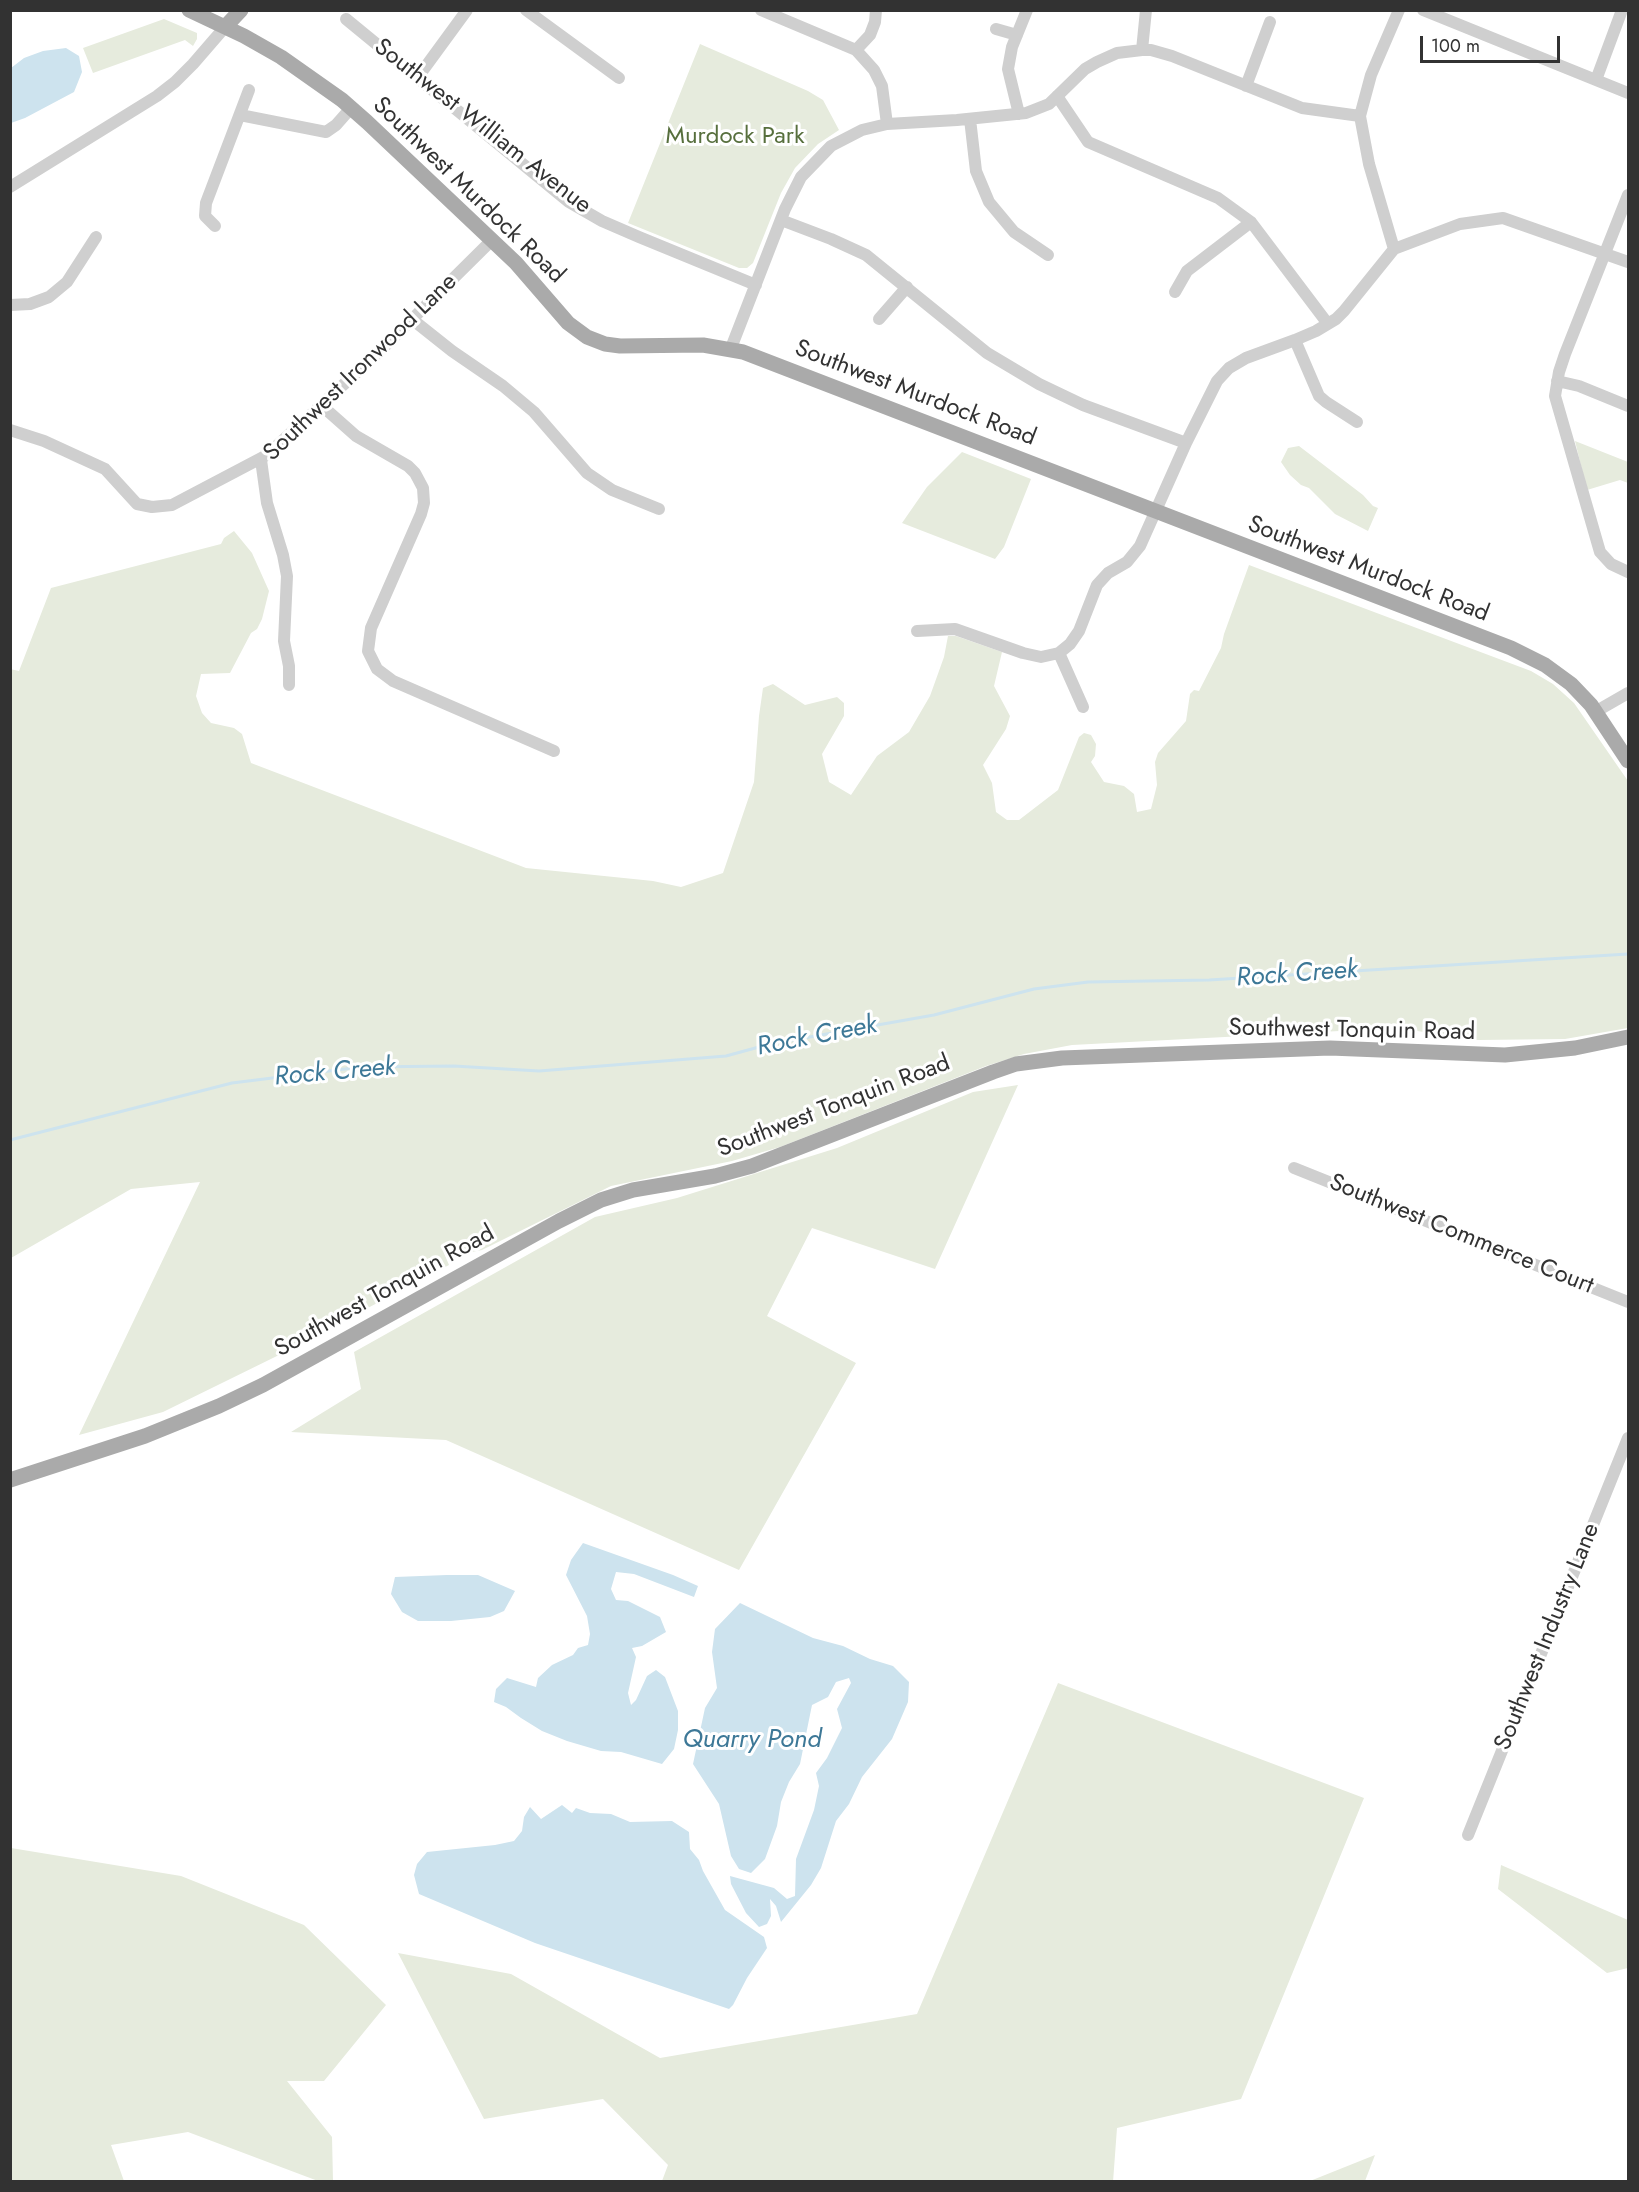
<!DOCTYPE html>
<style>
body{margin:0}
#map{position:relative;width:1639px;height:2192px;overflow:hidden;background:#fff;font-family:Jost,sans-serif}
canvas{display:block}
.frame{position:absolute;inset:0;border:12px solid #323232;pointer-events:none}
.scale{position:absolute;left:1420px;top:36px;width:140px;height:27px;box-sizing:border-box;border:3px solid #323232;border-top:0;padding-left:8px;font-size:18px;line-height:21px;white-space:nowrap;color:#323232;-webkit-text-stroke:4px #fff;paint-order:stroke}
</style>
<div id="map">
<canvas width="1639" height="2192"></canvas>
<div class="frame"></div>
<div class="scale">100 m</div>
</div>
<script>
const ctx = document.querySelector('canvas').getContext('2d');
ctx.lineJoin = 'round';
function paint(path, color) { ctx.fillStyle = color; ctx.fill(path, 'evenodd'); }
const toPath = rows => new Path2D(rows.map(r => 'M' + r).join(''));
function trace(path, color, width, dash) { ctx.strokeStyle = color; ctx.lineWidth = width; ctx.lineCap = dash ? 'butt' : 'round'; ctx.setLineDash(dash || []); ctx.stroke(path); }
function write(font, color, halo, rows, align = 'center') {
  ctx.font = font + ' Jost,sans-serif'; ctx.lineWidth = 6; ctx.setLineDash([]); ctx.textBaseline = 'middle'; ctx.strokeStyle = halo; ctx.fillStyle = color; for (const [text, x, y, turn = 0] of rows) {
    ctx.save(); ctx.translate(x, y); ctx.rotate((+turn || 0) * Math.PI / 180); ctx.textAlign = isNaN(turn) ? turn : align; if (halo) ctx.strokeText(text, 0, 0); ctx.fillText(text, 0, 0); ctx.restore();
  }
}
const green = toPath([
 [164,19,197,33,197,39,193,46,185,40,93,73,83,48],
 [700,44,808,91,823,100,839,130,818,144,795,168,781,193,753,263,747,268,739,268,628,223],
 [1575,441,1628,462,1628,483,1620,480,1587,490],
 [1299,446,1363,495,1373,506,1378,508,1368,531,1335,514,1309,488,1301,485,1290,475,1281,462,1288,448],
 [962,452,1031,479,1004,547,995,559,902,523,927,487],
 [234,531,252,553,269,591,262,619,257,629,251,633,230,673,201,674,196,696,202,713,211,723,234,728,242,734,251,763,526,868,653,881,681,887,723,873,754,782,759,716,763,688,773,684,805,705,837,697,844,703,844,716,822,754,829,782,851,795,877,756,909,732,930,696,944,657,948,636,956,636,1002,652,994,686,1010,716,1006,729,983,765,992,783,996,812,1007,820,1019,820,1058,790,1079,737,1084,733,1091,735,1096,744,1095,756,1091,762,1104,782,1124,786,1134,794,1137,812,1151,809,1157,785,1155,762,1158,753,1186,721,1190,694,1194,690,1199,691,1221,648,1224,634,1249,565,1531,671,1553,684,1574,703,1628,781,1628,1028,1565,1039,1478,1040,1397,1028,1072,1045,1024,1054,986,1066,780,1147,732,1161,611,1186,482,1250,466,1253,444,1253,449,1265,279,1355,163,1412,79,1435,200,1182,131,1189,11,1258,10,669,19,671,51,588,221,544,224,538],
 [1018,1085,935,1269,812,1228,767,1316,856,1363,739,1570,446,1440,291,1432,361,1389,354,1352,595,1217,677,1198,837,1148,973,1092],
 [1058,1683,1364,1798,1241,2099,1117,2128,1113,2182,662,2181,668,2165,603,2099,484,2119,398,1953,511,1974,660,2058,917,2014],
 [11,1848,181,1876,304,1925,386,2005,324,2081,287,2081,332,2137,333,2181,318,2181,188,2132,111,2145,124,2181,11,2181],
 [1501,1865,1628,1920,1628,1968,1607,1973,1498,1889],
 [1375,2155,1365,2181,1310,2181]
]);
const water = toPath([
 [66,48,79,56,82,72,74,92,25,118,11,123,11,68,24,58,43,51],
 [583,1543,673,1575,698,1586,694,1597,634,1574,616,1572,611,1589,616,1600,628,1601,660,1617,666,1632,642,1646,632,1648,636,1657,628,1693,631,1705,636,1700,647,1676,656,1670,665,1677,678,1711,678,1730,674,1749,662,1764,621,1752,601,1751,567,1741,542,1731,521,1718,506,1707,494,1702,496,1689,507,1678,536,1687,538,1678,552,1665,573,1655,578,1648,588,1645,590,1634,587,1616,566,1575,571,1560],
 [447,1575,478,1575,515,1591,504,1611,490,1617,451,1621,418,1621,402,1612,391,1594,395,1577],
 [740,1603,813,1638,843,1646,870,1659,893,1666,909,1682,908,1702,892,1739,862,1777,849,1804,836,1821,821,1868,811,1885,781,1922,776,1906,770,1899,771,1916,767,1924,759,1927,746,1913,731,1884,730,1876,774,1888,787,1899,795,1896,796,1859,814,1810,819,1786,816,1773,827,1758,842,1728,837,1709,851,1683,849,1678,836,1682,828,1697,812,1705,800,1764,789,1782,781,1802,777,1826,765,1859,751,1873,739,1869,731,1856,719,1804,693,1764,705,1708,717,1688,712,1652,715,1629],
 [562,1805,572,1813,576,1808,590,1813,611,1814,630,1822,672,1821,689,1832,690,1849,699,1860,703,1871,725,1910,764,1937,767,1948,747,1978,733,2005,729,2009,535,1943,419,1894,414,1875,417,1864,427,1852,495,1845,514,1841,522,1831,524,1817,530,1807,541,1819]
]);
const stream = toPath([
 [10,1140,232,1083,361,1067,454,1066,539,1071,726,1056,770,1044,934,1015,1034,989,1088,982,1209,980,1628,954]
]);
const minor = toPath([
 [526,10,619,78],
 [761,10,856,50,874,70,882,86,887,124],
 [1423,10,1628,93],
 [346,19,569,202,602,221,639,237,756,285],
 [996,29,1017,35],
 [856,50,870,35,875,22,876,10],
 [1142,50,1146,10],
 [418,77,467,10],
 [1596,80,1622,10],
 [1246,86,1270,22],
 [1057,96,1088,142,1218,198,1251,222,1328,324],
 [1019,114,1008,69,1012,47,1027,10],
 [240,115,326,132,336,125,351,108],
 [970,119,976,171,989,202,1014,232,1048,255],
 [10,187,157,96,175,82,193,64,225,27],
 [1628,195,1565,354,1559,372,1555,396,1600,552,1611,564,1628,572],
 [781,220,831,239,866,255,987,353,1039,384,1083,405,1186,443],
 [215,226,205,216,206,203,249,90],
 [1394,249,1460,224,1503,218,1628,262],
 [1175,292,1187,271,1251,222],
 [10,305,30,304,49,297,67,282,96,237],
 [879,319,907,287],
 [413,320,452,351,503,386,534,412,587,473,612,490,659,509],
 [1295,340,1319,396,1326,402,1357,422],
 [731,348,785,209,801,177,831,146,862,130,887,124,957,120,1026,113,1049,104,1085,69,1097,62,1117,53,1142,50,1151,50,1172,56,1302,108,1360,116],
 [1557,381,1579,386,1628,406],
 [321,405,356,436,408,466,415,473,423,488,424,503,421,514,371,628,368,651,377,669,393,681,554,751],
 [10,430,44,441,105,469,137,504,152,507,172,505,267,455,379,352,491,241],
 [261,460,267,503,283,555,287,576,284,641,289,666,289,685],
 [917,631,955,629,1023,653,1041,657,1059,653,1070,644,1079,631,1097,585,1108,573,1127,562,1140,546,1186,443,1217,381,1229,368,1246,358,1295,340,1316,331,1336,319,1344,311,1394,249,1369,164,1360,116,1371,75,1399,10],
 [1059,653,1083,707],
 [1595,712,1628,693],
 [1294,1168,1628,1302],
 [1468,1835,1628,1438]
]);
const major = toPath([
 [189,10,244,36,281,57,342,100,367,122,516,263,568,323,587,337,605,344,620,346,703,345,743,352,1511,648,1545,665,1571,684,1591,705,1628,761],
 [225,27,241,10],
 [10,1480,145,1436,219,1406,263,1385,559,1221,601,1200,633,1190,715,1176,752,1166,993,1072,1016,1064,1062,1058,1330,1048,1505,1055,1575,1048,1628,1037]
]);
const streetNames = [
 ["Southwest William Avenue",482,127,38],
 ["Southwest Murdock Road",468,191,44],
 ["Southwest Ironwood Lane",361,368,-44],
 ["Southwest Murdock Road",915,394,21],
 ["Southwest Murdock Road",1368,570,21],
 ["Southwest Tonquin Road",1352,1031,1],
 ["Southwest Tonquin Road",834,1107,-21],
 ["Southwest Commerce Court",1461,1235,22],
 ["Southwest Tonquin Road",385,1292,-29],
 ["Southwest Industry Lane",1548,1637,-68]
];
const parkNames = [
 ["Murdock Park",735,137]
];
const waterNames = [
 ["Rock Creek",1297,975,-4],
 ["Rock Creek",817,1037,-11],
 ["Rock Creek",335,1073,-5],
 ["Quarry Pond",752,1741]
];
paint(green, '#e6ebdd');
paint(water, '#cde3ee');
trace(stream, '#cde3ee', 3);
trace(minor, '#cfcfcf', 12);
trace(major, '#aaa', 15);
write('24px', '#323232', '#fff', streetNames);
write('24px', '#576f3d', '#fff', parkNames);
write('italic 26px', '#3d7897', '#fff', waterNames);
</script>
